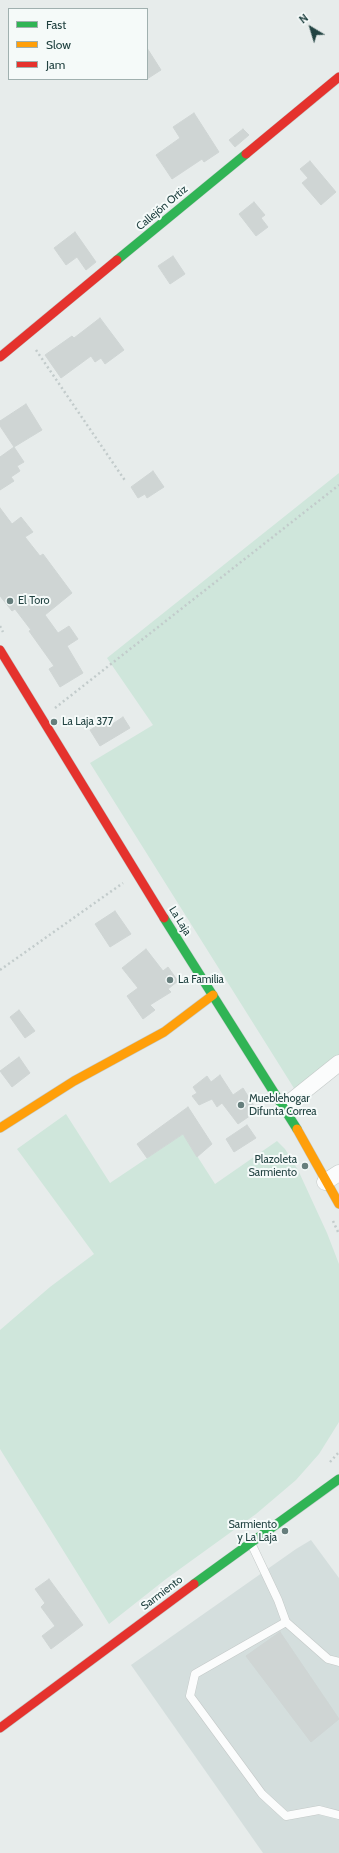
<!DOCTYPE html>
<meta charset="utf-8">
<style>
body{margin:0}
#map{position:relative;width:339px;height:1853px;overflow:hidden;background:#e7eceb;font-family:Cabin,sans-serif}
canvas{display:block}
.legend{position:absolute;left:8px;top:8px;width:140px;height:72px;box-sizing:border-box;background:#f5faf9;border:1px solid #a0b0af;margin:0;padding:5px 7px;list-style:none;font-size:12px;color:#214241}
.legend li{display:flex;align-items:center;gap:8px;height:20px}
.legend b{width:20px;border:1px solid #a0b0af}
.north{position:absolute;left:291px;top:8px;width:40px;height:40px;-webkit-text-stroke:3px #f5faf9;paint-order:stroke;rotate:322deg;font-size:11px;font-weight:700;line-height:16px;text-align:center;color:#214241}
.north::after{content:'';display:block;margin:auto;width:14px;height:18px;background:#214241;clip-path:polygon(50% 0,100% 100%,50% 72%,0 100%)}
</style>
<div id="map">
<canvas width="339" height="1853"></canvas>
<ul class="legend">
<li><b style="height:5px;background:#30b455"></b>Fast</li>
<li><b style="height:5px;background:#ff9f0a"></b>Slow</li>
<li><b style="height:5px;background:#e5322d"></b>Jam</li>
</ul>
<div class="north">N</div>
</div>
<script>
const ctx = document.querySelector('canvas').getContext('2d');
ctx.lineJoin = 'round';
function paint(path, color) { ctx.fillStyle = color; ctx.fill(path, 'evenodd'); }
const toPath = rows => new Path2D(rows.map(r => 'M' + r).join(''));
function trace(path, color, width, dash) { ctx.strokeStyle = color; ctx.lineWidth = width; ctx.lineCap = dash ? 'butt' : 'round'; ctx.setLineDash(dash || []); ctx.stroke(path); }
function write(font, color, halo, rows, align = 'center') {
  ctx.font = font + ' Cabin,sans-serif'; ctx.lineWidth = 4; ctx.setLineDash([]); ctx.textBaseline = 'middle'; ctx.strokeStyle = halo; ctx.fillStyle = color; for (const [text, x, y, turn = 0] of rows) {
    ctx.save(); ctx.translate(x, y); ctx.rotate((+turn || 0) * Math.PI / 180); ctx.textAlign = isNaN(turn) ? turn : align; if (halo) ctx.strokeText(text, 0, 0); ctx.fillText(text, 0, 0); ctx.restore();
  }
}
const built = toPath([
 [311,1540,339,1578,339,1853,263,1853,131,1665,296,1549]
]);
const green = toPath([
 [339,473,339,1072,302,1101,90,763,153,725,107,658],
 [66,1114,110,1183,183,1134,215,1184,277,1141,285,1149,298,1170,327,1233,339,1264,339,1422,319,1454,296,1480,256,1514,166,1579,109,1624,0,1449,0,1330,50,1287,94,1254,17,1149]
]);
const building = toPath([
 [147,48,161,70,147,79,147,48],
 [194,113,219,152,204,162,202,159,172,179,156,155,180,138,173,127,194,113],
 [243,129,249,135,235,147,229,140,243,129],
 [310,161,336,192,321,205,302,183,308,178,300,169,310,161],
 [254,202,265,215,261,218,268,227,256,236,239,214,254,202],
 [75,232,96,262,86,270,77,257,66,265,54,248,75,232],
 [173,256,185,274,170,284,158,266,173,256],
 [100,318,124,350,105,364,101,358,95,362,91,356,61,378,45,355,72,336,74,338,100,318],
 [26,404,42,430,14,447,0,426,0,421,26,404],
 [14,447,24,462,17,466,20,471,11,477,14,481,0,490,0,457,14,447],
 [153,471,164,487,147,498,145,494,138,498,131,487,153,471],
 [0,508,12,524,21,517,33,532,25,537,40,556,43,554,72,593,45,615,58,633,69,626,78,639,67,646,83,673,60,687,49,669,54,666,29,631,31,630,15,609,12,611,0,596,0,508],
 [123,717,130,728,100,746,90,730,108,719,111,725,123,717],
 [115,911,131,934,110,947,95,924,115,911],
 [146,949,163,971,168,967,178,981,168,989,171,992,150,1005,155,1010,143,1019,127,996,138,988,122,968,146,949],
 [19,1010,35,1031,25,1038,10,1017,19,1010],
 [19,1057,30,1073,12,1087,0,1071,19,1057],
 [220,1075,233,1095,243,1088,257,1111,238,1124,222,1103,217,1107,212,1099,199,1105,192,1096,197,1093,193,1087,207,1076,211,1082,220,1075],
 [188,1107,212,1144,197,1157,183,1134,147,1158,137,1144,188,1107],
 [247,1125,256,1138,234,1152,226,1139,247,1125],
 [49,1579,83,1625,51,1649,42,1636,55,1626,41,1607,45,1603,35,1589,49,1579],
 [280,1632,339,1719,311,1742,246,1656,280,1632]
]);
const path = toPath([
 [36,350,126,482],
 [0,626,3,632],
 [55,708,339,485],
 [0,970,123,883],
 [333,1221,339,1234],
 [330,1462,339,1452]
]);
const lane = toPath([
 [251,1543,278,1600,286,1622,328,1659,339,1662],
 [286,1622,195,1674,190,1696,262,1794,286,1816,319,1810,339,1815]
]);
const street = toPath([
 [284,1107,339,1063],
 [325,1182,339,1173]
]);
const fast = toPath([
 [117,260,246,154],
 [164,918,297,1129],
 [194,1584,339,1479]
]);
const slow = toPath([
 [0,1128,74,1081,164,1032,213,995],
 [297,1129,339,1204]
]);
const jam = toPath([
 [246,154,339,77],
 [0,357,117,260],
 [0,650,164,918],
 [0,1728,194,1584]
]);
const markers = [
 [10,601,4,"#667e7c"],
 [54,722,4,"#667e7c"],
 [170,980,4,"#667e7c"],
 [241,1105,4,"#667e7c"],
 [305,1166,4,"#667e7c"],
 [285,1531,4,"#667e7c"]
];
const streetNames = [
 ["Callejón Ortiz",162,208,-40],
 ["La Laja",180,921,58],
 ["Sarmiento",162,1593,-37]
];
const poiNames = [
 ["El Toro",18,601],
 ["La Laja 377",62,722],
 ["La Familia",178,980],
 ["Mueblehogar",249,1099],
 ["Difunta Correa",249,1112],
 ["Plazoleta",297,1160,"right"],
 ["Sarmiento",297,1173,"right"],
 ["Sarmiento",277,1525,"right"],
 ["y La Laja",277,1538,"right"]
];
paint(built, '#d4dedd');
paint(green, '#cfe6db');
paint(building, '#cfd5d4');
trace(building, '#cfd5d4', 1);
trace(lane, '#c4c9c8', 9);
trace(street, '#c4c9c8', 17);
trace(fast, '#c2cac9', 10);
trace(slow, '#c2cac9', 10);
trace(jam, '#c2cac9', 10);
trace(path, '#c2cbcb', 2.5, [2, 3]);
trace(lane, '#fbfcfc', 8);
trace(street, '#fbfcfc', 16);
trace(fast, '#30b455', 9);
trace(slow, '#ff9f0a', 9);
trace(jam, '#e5322d', 9);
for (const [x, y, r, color] of markers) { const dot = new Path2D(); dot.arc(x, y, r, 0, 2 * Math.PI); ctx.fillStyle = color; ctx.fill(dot); trace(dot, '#f5faf9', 1.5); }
write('11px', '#214241', '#f5faf9', streetNames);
write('11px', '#214241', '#f5faf9', poiNames, 'left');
</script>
